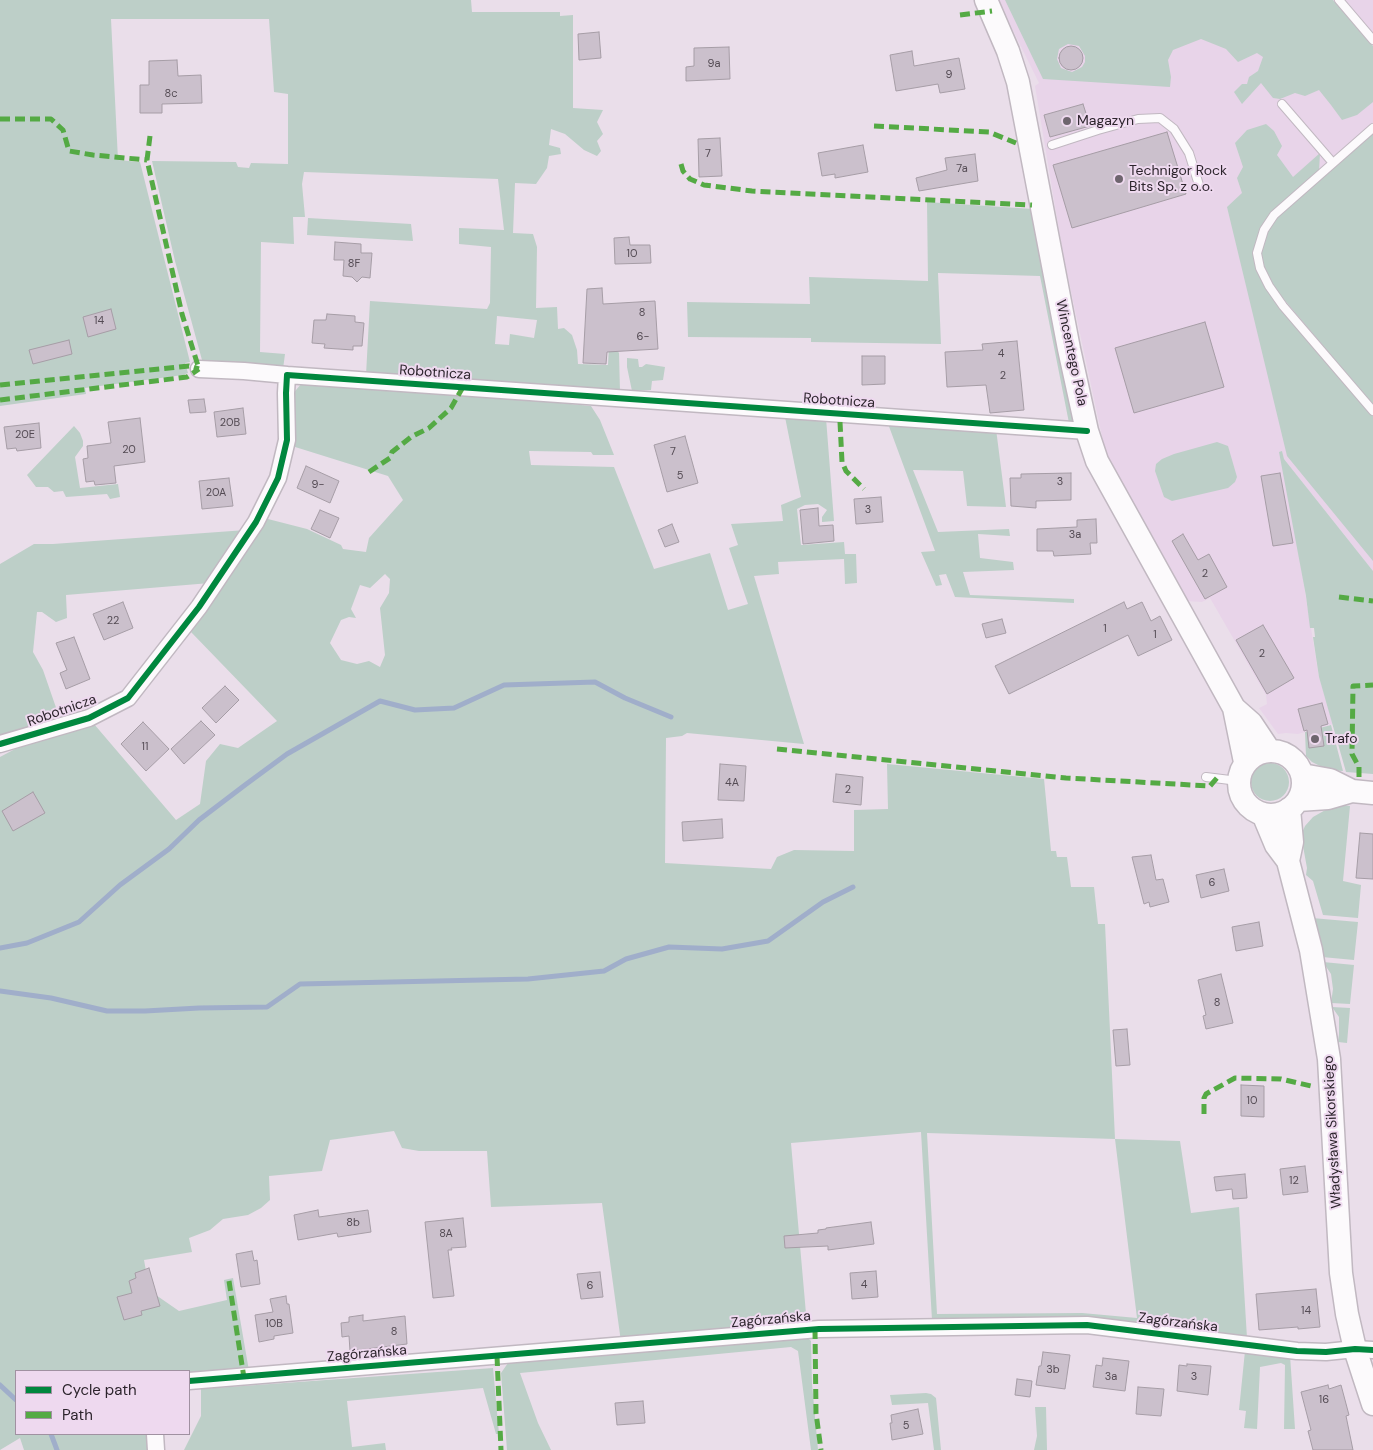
<!DOCTYPE html>
<meta charset="utf-8">
<style>
body{margin:0}
#map{position:relative;width:1373px;height:1450px;overflow:hidden;background:#eadeea;font-family:"DM Sans",sans-serif}
canvas{display:block}
.legend{position:absolute;left:15px;top:1370px;width:175px;height:65px;box-sizing:border-box;background:#eed9ef;border:1px solid #a091a1;margin:0;padding:6px 9px;list-style:none;font-size:15px;color:#2c242c}
.legend li{display:flex;align-items:center;gap:10px;height:25px}
.legend b{width:25px;border:1px solid #a091a1}
</style>
<div id="map">
<canvas width="1373" height="1450"></canvas>
<ul class="legend">
<li><b style="height:6px;background:#00873e"></b>Cycle path</li>
<li><b style="height:6px;background:#54aa44"></b>Path</li>
</ul>
</div>
<script>
const ctx = document.querySelector('canvas').getContext('2d');
ctx.lineJoin = 'round';
function paint(path, color) { ctx.fillStyle = color; ctx.fill(path, 'evenodd'); }
const toPath = rows => new Path2D(rows.map(r => 'M' + r).join(''));
function trace(path, color, width, dash) { ctx.strokeStyle = color; ctx.lineWidth = width; ctx.lineCap = dash ? 'butt' : 'round'; ctx.setLineDash(dash || []); ctx.stroke(path); }
function write(font, color, halo, rows, align = 'center') {
  ctx.font = font + ' "DM Sans",sans-serif'; ctx.lineWidth = 4; ctx.setLineDash([]); ctx.textBaseline = 'middle'; ctx.strokeStyle = halo; ctx.fillStyle = color; for (const [text, x, y, turn = 0] of rows) {
    ctx.save(); ctx.translate(x, y); ctx.rotate((+turn || 0) * Math.PI / 180); ctx.textAlign = isNaN(turn) ? turn : align; if (halo) ctx.strokeText(text, 0, 0); ctx.fillText(text, 0, 0); ctx.restore();
  }
}
const built = toPath([
 [998,0,1373,0,1373,571,1284,459,1282,451,1319,677,1333,724,1298,734,1286,733,1278,734,1259,708,1267,704,1266,695,1210,598,1202,602,1186,601,1106,455,1063,254,1035,86,1039,83]
]);
const green = toPath([
 [0,0,471,0,472,12,560,12,560,16,573,15,573,108,603,110,597,122,603,134,597,141,601,151,597,156,584,150,565,134,551,129,549,145,560,148,561,154,549,156,547,168,536,184,515,183,513,233,533,234,537,247,536,308,557,307,558,329,564,328,572,335,577,350,578,364,608,365,609,345,616,349,619,353,620,392,366,375,370,301,487,309,490,303,491,247,459,244,459,228,504,230,498,179,304,172,302,184,305,217,293,217,294,244,261,242,260,352,285,354,283,369,212,366,202,360,175,261,152,161,236,162,238,167,249,168,251,163,288,164,288,94,274,92,269,19,111,19,118,160,140,162,190,362,185,363,188,373,183,375,85,388,86,394,0,406],
 [497,316,537,320,534,338,510,334,509,345,495,344],
 [1005,0,1333,0,1373,46,1373,102,1357,115,1342,120,1331,105,1319,90,1305,96,1295,93,1280,99,1273,98,1261,83,1242,104,1234,92,1242,84,1247,84,1249,77,1258,71,1263,57,1257,53,1238,62,1226,49,1201,39,1173,50,1168,60,1171,77,1170,87,1043,79],
 [1068,44,1079,46,1085,56,1085,62,1082,67,1072,72,1061,68,1057,59,1059,49],
 [1266,124,1274,131,1282,146,1277,155,1293,177,1320,153,1319,171,1266,219,1254,251,1257,269,1265,288,1373,415,1373,561,1287,456,1227,207,1242,193,1237,178,1243,167,1235,143,1247,130],
 [1373,133,1373,405,1271,284,1263,267,1260,253,1268,231,1277,218],
 [927,202,1033,209,1075,422,1069,423,1040,276,938,273,941,344,811,342,811,338,688,337,687,302,810,304,809,277,928,281],
 [308,218,411,224,413,241,307,235],
 [627,358,638,359,639,367,642,367,646,364,665,367,663,380,652,381,651,390,632,391,627,367],
 [302,383,429,390,591,406,600,420,614,455,593,455,591,452,529,451,531,465,614,467,654,569,710,553,728,610,748,604,729,548,738,545,731,524,783,521,781,505,801,497,785,417,700,413,701,410,826,418,834,521,822,522,822,517,827,510,818,504,805,505,797,509,801,545,844,542,845,554,856,554,857,583,845,584,844,559,778,562,779,574,754,576,804,744,687,733,682,736,666,738,665,863,771,869,777,857,794,850,854,851,854,810,888,809,887,764,1044,779,1051,851,1056,851,1057,857,1067,857,1071,887,1094,887,1098,924,1105,924,1115,1139,1180,1141,1191,1213,1239,1207,1247,1338,932,1320,921,1132,791,1143,807,1325,621,1342,602,1203,491,1207,487,1151,419,1151,402,1148,394,1131,330,1140,322,1171,269,1176,270,1200,261,1208,248,1215,223,1219,210,1230,189,1238,192,1252,144,1260,148,1282,153,1293,179,1311,227,1300,224,1280,233,1278,249,1371,194,1371,189,1374,189,1371,16,1371,16,1434,146,1434,148,1450,24,1450,20,1438,0,1450,0,757,15,749,94,724,176,820,200,804,206,761,220,744,238,748,277,721,191,632,264,518,307,529,341,545,343,549,366,552,369,538,403,500,388,476,292,446,290,397],
 [385,574,390,579,389,593,380,608,385,655,380,667,369,661,357,664,341,660,330,643,341,620,349,617,356,618,351,609,360,585,370,588],
 [927,1133,1115,1139,1137,1318,1082,1313,937,1314],
 [887,421,996,429,1006,507,967,506,963,471,913,470,938,532,1009,529,1010,536,978,534,980,558,1013,562,1014,570,963,572,970,595,1074,599,1074,603,955,597,946,574,939,575,942,585,936,586,921,552,935,551],
 [74,426,80,433,83,441,83,446,75,457,80,488,118,484,120,497,110,499,107,494,66,497,63,491,54,492,48,487,36,487,27,475],
 [1217,442,1228,446,1237,477,1235,482,1228,488,1172,501,1164,497,1155,471,1156,464,1162,459,1174,454],
 [1282,451,1284,459,1373,571,1373,774,1346,772,1319,677,1313,637,1315,637,1314,628,1310,628,1306,596,1279,452],
 [246,530,210,583,66,595,67,618,56,622,42,612,37,612,33,652,43,670,61,722,0,744,0,564,34,544,53,544],
 [1331,725,1343,771,1328,770,1312,762,1306,756,1305,732],
 '1251 782a19 19 0 1 1 38 0a19 19 0 1 1-38 0Z',
 [1336,804,1350,806,1343,881,1361,885,1358,918,1323,915,1313,881,1306,875,1307,868,1301,835,1305,826,1313,817],
 [1312,918,1358,922,1354,960,1322,957],
 [1323,962,1354,965,1350,1004,1331,1003,1333,989,1331,974],
 [1332,1007,1350,1008,1347,1043,1338,1042,1339,1034,1339,1017],
 [808,1338,811,1341,812,1384,818,1450,811,1450,798,1351,791,1347,520,1373,538,1423,551,1450,507,1450,501,1373,508,1363,769,1342],
 [1245,1351,1290,1355,1295,1429,1284,1429,1285,1365,1281,1363,1260,1367,1257,1429,1244,1428,1246,1411,1239,1410],
 [493,1368,499,1434,496,1434,483,1388,347,1401,352,1447,385,1443,386,1450,184,1450,201,1416,201,1389],
 [926,1393,931,1394,936,1398,941,1450,934,1450,928,1403,892,1405,890,1395],
 [1035,1407,1046,1407,1047,1450,1034,1450,1037,1436]
]);
const stream = toPath([
 [0,948,27,943,79,922,120,885,169,849,199,820,245,785,287,754,380,701,415,710,454,708,504,685,595,682,625,698,671,717],
 [0,991,51,998,107,1011,145,1011,199,1008,267,1007,300,984,528,979,604,971,626,959,669,947,722,949,768,941,823,902,853,887],
 [0,1385,16,1400],
 [51,1434,57,1450]
]);
const building = toPath([
 [599,32,601,58,579,60,578,34,599,32],
 '1059 58a12 12 0 1 1 24 0a12 12 0 1 1-24 0Z',
 [729,47,730,79,686,81,686,67,694,66,694,48,729,47],
 [912,51,914,66,959,58,965,89,940,93,938,84,896,91,890,55,912,51],
 [177,60,178,76,201,75,202,103,162,104,162,113,140,113,140,85,149,85,149,61,177,60],
 [1083,104,1090,126,1050,137,1044,115,1083,104],
 [1167,132,1186,194,1072,228,1053,165,1167,132],
 [720,138,722,176,699,177,698,139,720,138],
 [863,145,868,172,835,178,835,174,822,176,818,153,863,145],
 [975,154,978,181,919,191,916,178,947,170,945,158,975,154],
 [629,237,630,245,650,245,651,263,615,264,614,238,629,237],
 [335,242,361,244,361,253,372,253,370,278,362,277,357,282,352,277,343,276,344,260,334,260,335,242],
 [602,288,603,304,655,301,658,349,607,352,606,364,583,363,587,289,602,288],
 [111,309,116,329,88,337,83,317,111,309],
 [327,314,355,316,355,322,364,323,362,346,353,346,353,350,324,348,325,344,312,343,314,320,326,320,327,314],
 [1205,322,1224,387,1134,413,1115,348,1205,322],
 [69,340,72,354,33,364,29,350,69,340],
 [1017,341,1024,410,990,413,986,385,947,387,945,352,983,350,982,344,1017,341],
 [862,356,885,356,885,384,862,385,862,356],
 [204,399,206,412,190,413,188,400,204,399],
 [243,408,246,434,217,437,214,412,243,408],
 [140,418,145,462,114,466,116,483,95,485,94,481,86,482,83,459,88,458,87,446,111,443,108,422,140,418],
 [39,423,41,448,17,451,16,448,7,449,4,427,39,423],
 [685,436,698,483,667,492,654,445,685,436],
 [306,466,339,481,330,503,297,488,306,466],
 [1071,473,1071,500,1036,501,1036,508,1011,506,1010,478,1021,478,1021,474,1071,473],
 [1280,473,1293,543,1273,546,1261,476,1280,473],
 [229,478,233,506,202,509,199,481,229,478],
 [881,497,883,522,856,524,854,499,881,497],
 [818,508,819,526,833,525,834,541,803,544,800,510,818,508],
 [320,510,339,518,330,538,311,529,320,510],
 [1096,519,1097,543,1090,543,1091,554,1054,556,1053,551,1037,551,1037,529,1077,527,1077,520,1096,519],
 [672,524,679,542,665,547,658,530,672,524],
 [1183,534,1198,560,1209,554,1227,587,1205,599,1172,541,1183,534],
 [123,602,133,628,104,640,93,614,123,602],
 [1124,602,1127,609,1142,602,1151,621,1160,616,1172,640,1138,656,1128,635,1009,694,995,666,1124,602],
 [1002,619,1006,633,986,638,982,624,1002,619],
 [1263,625,1294,678,1267,694,1236,640,1263,625],
 [74,637,90,679,66,689,60,673,67,670,56,643,74,637],
 [225,686,239,700,216,723,202,708,225,686],
 [1322,703,1328,724,1321,726,1324,746,1309,748,1307,730,1304,731,1298,709,1322,703],
 [201,721,215,735,184,764,171,749,201,721],
 [143,722,169,749,146,771,121,744,143,722],
 [720,764,746,766,744,801,718,800,720,764],
 [836,774,863,777,861,805,833,802,836,774],
 [33,792,45,813,13,831,2,811,33,792],
 [722,819,723,838,683,841,682,822,722,819],
 [1360,833,1373,834,1373,879,1356,878,1360,833],
 [1151,855,1156,880,1163,879,1169,902,1150,907,1149,902,1144,904,1132,857,1151,855],
 [1224,869,1229,891,1201,898,1196,875,1224,869],
 [1259,922,1263,946,1236,951,1232,927,1259,922],
 [1221,974,1233,1023,1206,1029,1203,1016,1206,1015,1198,980,1221,974],
 [1127,1029,1130,1065,1116,1066,1113,1030,1127,1029],
 [1241,1085,1264,1086,1264,1117,1241,1116,1241,1085],
 [1305,1166,1308,1192,1283,1195,1280,1169,1305,1166],
 [1245,1174,1247,1198,1233,1199,1232,1189,1216,1191,1214,1177,1245,1174],
 [318,1210,319,1217,368,1210,371,1232,338,1237,337,1233,298,1240,294,1215,318,1210],
 [463,1218,466,1247,451,1248,452,1250,448,1250,454,1296,433,1298,425,1222,463,1218],
 [871,1222,874,1244,828,1250,828,1246,785,1248,784,1236,818,1233,818,1230,826,1229,826,1228,871,1222],
 [252,1251,254,1261,257,1260,260,1284,241,1287,236,1254,252,1251],
 [149,1268,160,1306,141,1311,142,1315,124,1320,117,1297,132,1293,129,1281,136,1278,135,1273,149,1268],
 [876,1271,878,1297,852,1299,850,1273,876,1271],
 [600,1272,603,1297,581,1299,577,1274,600,1272],
 [1316,1289,1320,1327,1298,1329,1298,1327,1259,1330,1256,1294,1316,1289],
 [286,1296,287,1304,289,1304,293,1333,274,1336,274,1339,259,1342,255,1315,273,1312,270,1299,286,1296],
 [363,1315,363,1321,405,1316,407,1344,350,1351,349,1336,342,1337,341,1323,349,1322,349,1317,363,1315],
 [1043,1352,1070,1355,1065,1389,1036,1385,1039,1366,1041,1366,1043,1352],
 [1103,1358,1129,1361,1125,1391,1093,1387,1096,1365,1102,1366,1103,1358],
 [1187,1364,1211,1366,1208,1395,1177,1391,1179,1365,1187,1366,1187,1364],
 [1017,1379,1032,1381,1030,1397,1015,1395,1017,1379],
 [1328,1385,1329,1389,1341,1385,1349,1415,1346,1416,1353,1450,1313,1450,1308,1431,1311,1430,1301,1392,1328,1385],
 [1138,1387,1164,1389,1161,1416,1136,1414,1138,1387],
 [643,1401,645,1423,617,1425,615,1403,643,1401],
 [918,1409,923,1434,892,1440,890,1423,892,1423,891,1415,918,1409]
]);
const lane = toPath([
 [1339,0,1373,40],
 [1282,104,1333,163],
 [1373,128,1274,215,1264,230,1257,253,1260,268,1269,286,1283,306,1373,411],
 [1052,145,1098,130,1138,119,1160,118,1174,129,1189,153,1199,185],
 [1206,777,1238,781]
]);
const street = toPath([
 [199,369,244,371,287,375],
 [0,744,89,718,128,698,199,607,256,522,278,478,287,440,286,393,287,375,1087,431],
 [189,1381,819,1329,1087,1325,1297,1351,1326,1352,1355,1349,1373,1350],
 [155,1434,156,1450]
]);
const secondary = toPath([
 [986,0,1008,51,1018,82,1069,349,1087,431,1097,461,1234,708,1245,762],
 [1234,708,1251,723,1269,750],
 '1239 783a32 32 0 1 1 64 0a32 32 0 1 1-64 0Z',
 [1302,775,1330,780,1352,791,1373,793],
 [1298,800,1328,798,1352,791],
 [1263,814,1276,845,1288,861,1311,950,1329,1059,1341,1273,1347,1314,1355,1349,1373,1404],
 [1288,861,1292,842,1289,809]
]);
const quiet = toPath([
 [960,15,992,11],
 [0,119,51,119,63,130,69,151,93,155,147,160],
 [874,126,989,132,1016,143],
 [150,136,147,160,182,314,199,369],
 [681,164,683,171,690,179,704,185,752,191,1032,205],
 [0,385,189,366,199,369],
 [0,400,187,377,199,369],
 [840,422,842,462,846,471,864,489],
 [369,472,390,458,392,452,411,437,429,428,451,408,463,387],
 [1339,597,1373,601],
 [777,749,1066,778,1210,786,1217,778],
 [1359,777,1359,767,1352,754,1353,686,1373,685],
 [1204,1114,1204,1098,1206,1094,1235,1078,1281,1079,1311,1086],
 [229,1281,244,1378],
 [815,1329,816,1413,821,1450],
 [497,1356,501,1450]
]);
const cycleway = toPath([
 [0,744,89,718,128,698,199,607,256,522,278,478,287,440,286,393,287,375,1087,431],
 [189,1381,819,1329,1087,1325,1297,1351,1326,1352,1355,1349,1373,1350]
]);
const markers = [
 [1067,121,5,"#6e656e"],
 [1119,179,5,"#6e656e"],
 [1315,739,5,"#6e656e"]
];
const numberNames = [
 ["9a",714,64],
 ["9",949,75],
 ["8c",171,94],
 ["7",708,154],
 ["7a",962,169],
 ["10",632,254],
 ["8F",354,264],
 ["8",642,313],
 ["14",99,321],
 ["6-",643,337],
 ["4",1001,354],
 ["2",1003,376],
 ["20B",230,423],
 ["20E",25,435],
 ["20",129,450],
 ["7",673,452],
 ["5",680,476],
 ["3",1060,482],
 ["9-",318,485],
 ["20A",216,493],
 ["3",868,510],
 ["3a",1075,535],
 ["2",1205,574],
 ["22",113,621],
 ["1",1105,629],
 ["1",1155,635],
 ["2",1262,654],
 ["11",145,747],
 ["4A",732,783],
 ["2",848,790],
 ["6",1212,883],
 ["8",1217,1003],
 ["10",1252,1101],
 ["12",1294,1181],
 ["8b",353,1223],
 ["8A",446,1234],
 ["4",864,1285],
 ["6",590,1286],
 ["14",1306,1311],
 ["10B",274,1324],
 ["8",394,1332],
 ["3b",1053,1370],
 ["3a",1111,1377],
 ["3",1194,1377],
 ["16",1324,1400],
 ["5",906,1426]
];
const poiNames = [
 ["Magazyn",1077,121],
 ["Technigor Rock",1129,171],
 ["Bits Sp. z o.o.",1129,187],
 ["Trafo",1325,739]
];
const streetNames = [
 ["Wincentego Pola",1071,353,78],
 ["Robotnicza",435,373,4],
 ["Robotnicza",839,401,4],
 ["Robotnicza",62,711,-19],
 ["Władysława Sikorskiego",1333,1132,-93],
 ["Zagórzańska",771,1320,-5],
 ["Zagórzańska",1178,1323,7],
 ["Zagórzańska",367,1354,-5]
];
paint(built, '#e8d4e9');
paint(green, '#bdcfc8');
trace(stream, '#a0aeca', 5);
paint(building, '#cbc0cc');
trace(building, '#a69da6', 1);
trace(lane, '#c1b8c1', 10);
trace(street, '#c1b8c1', 19);
trace(secondary, '#c1b8c1', 25);
trace(lane, '#fcfafc', 8);
trace(street, '#fcfafc', 16);
trace(secondary, '#fcfafc', 22);
trace(quiet, '#54aa44', 5, [10, 5]);
trace(cycleway, '#00873e', 6);
for (const [x, y, r, color] of markers) { const dot = new Path2D(); dot.arc(x, y, r, 0, 2 * Math.PI); ctx.fillStyle = color; ctx.fill(dot); trace(dot, '#eed9ef', 2); }
write('11px', '#544b54', null, numberNames);
write('14px', '#2c242c', '#eed9ef', poiNames, 'left');
write('14px', '#2c242c', '#eed9ef', streetNames);
</script>
